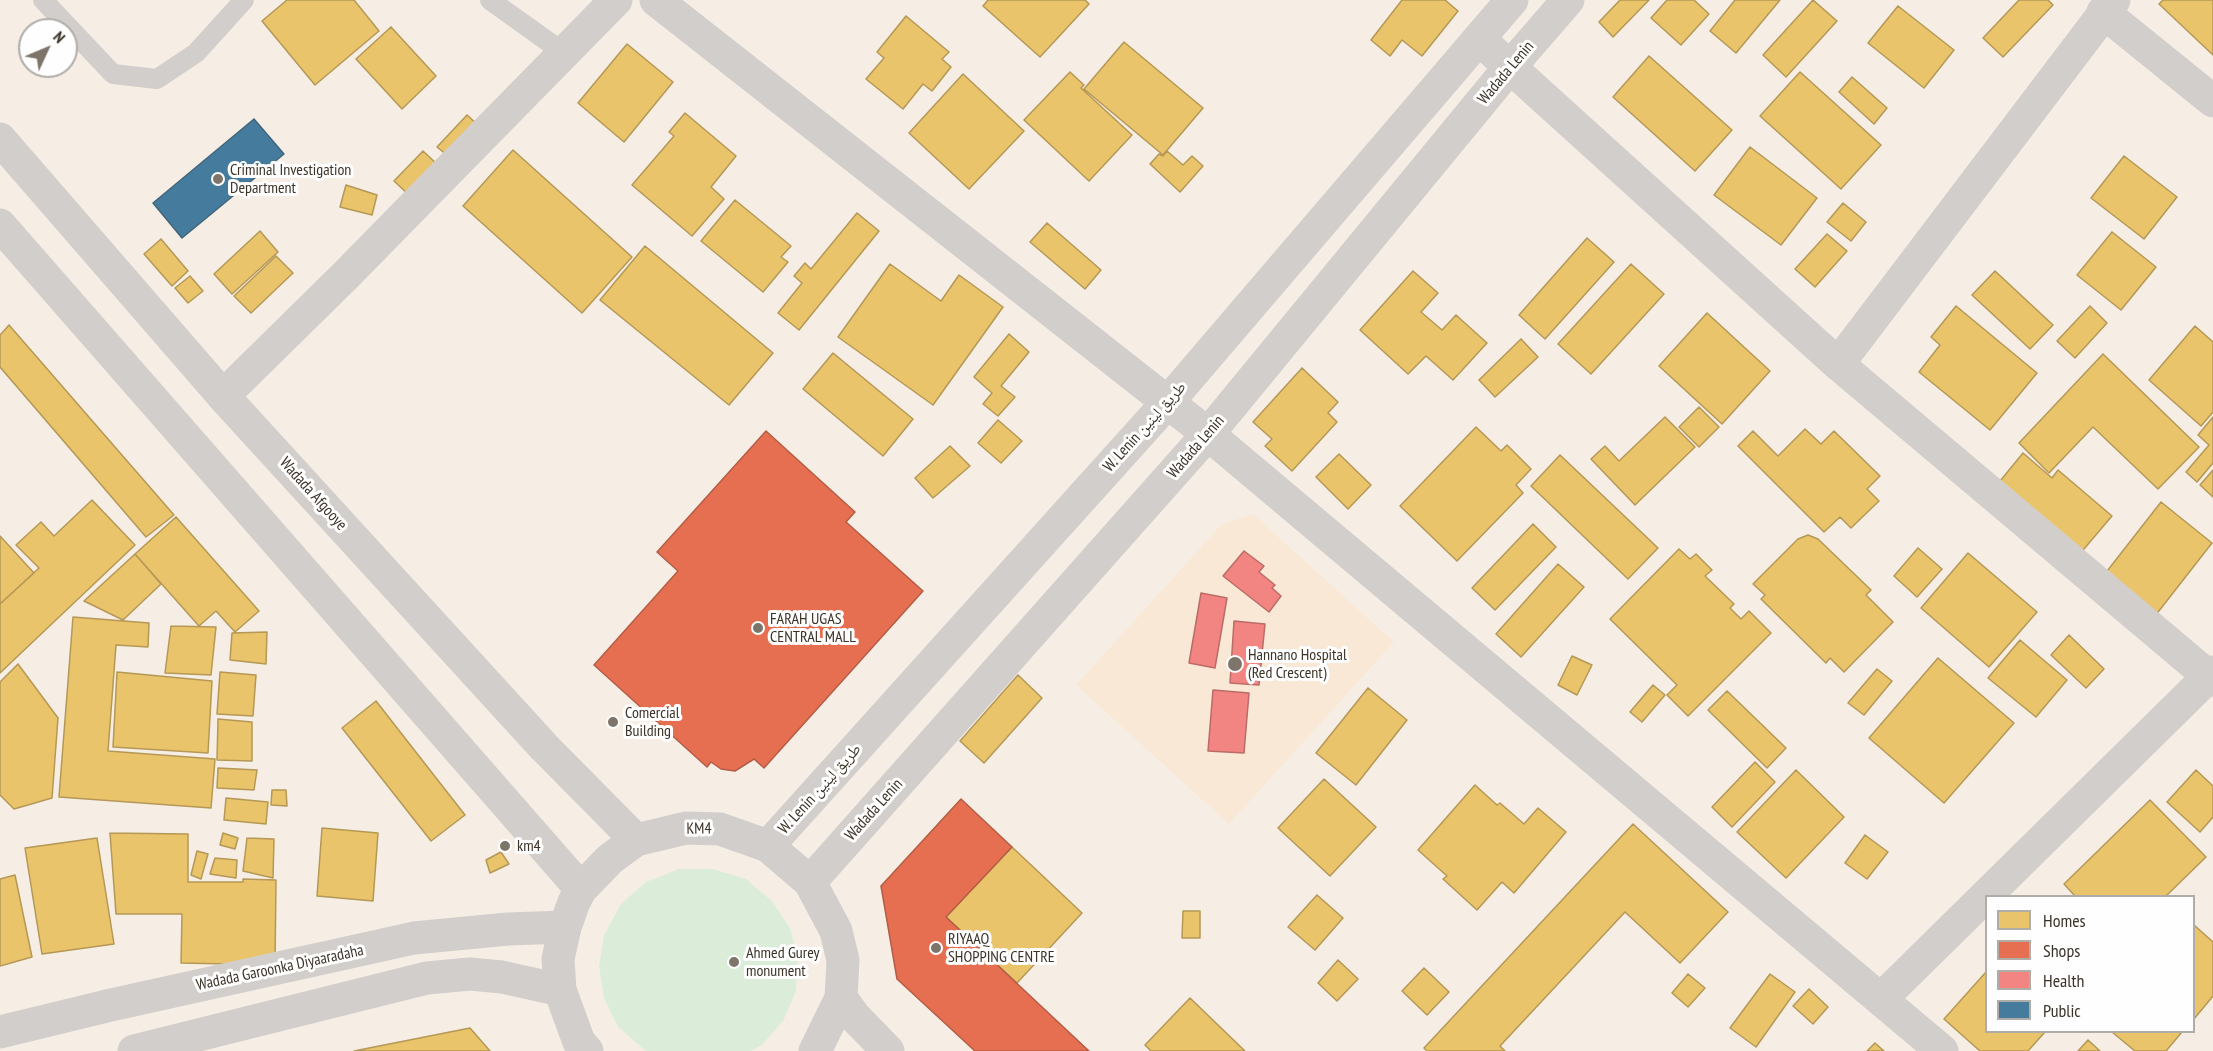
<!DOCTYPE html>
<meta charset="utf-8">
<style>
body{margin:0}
#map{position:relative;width:2213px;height:1051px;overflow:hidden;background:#f6eee5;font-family:"PT Sans Narrow",sans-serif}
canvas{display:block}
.legend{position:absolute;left:1985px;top:895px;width:210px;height:138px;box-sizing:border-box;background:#fefefe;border:2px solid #b0ada8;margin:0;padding:8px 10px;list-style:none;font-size:18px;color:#3c3328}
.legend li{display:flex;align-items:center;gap:12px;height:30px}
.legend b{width:30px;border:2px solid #b0ada8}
.north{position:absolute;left:18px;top:18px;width:60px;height:60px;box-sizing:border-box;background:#fefefe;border:2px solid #b0ada8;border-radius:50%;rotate:46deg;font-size:16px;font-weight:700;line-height:24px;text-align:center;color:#3c3328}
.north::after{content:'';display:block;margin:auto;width:21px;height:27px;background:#7d746a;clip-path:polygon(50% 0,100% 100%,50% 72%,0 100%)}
</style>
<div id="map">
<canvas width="2213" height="1051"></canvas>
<ul class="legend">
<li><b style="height:16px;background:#e9c46a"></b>Homes</li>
<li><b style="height:16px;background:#e76f51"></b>Shops</li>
<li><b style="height:16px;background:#f28482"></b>Health</li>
<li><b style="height:16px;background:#457b9d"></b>Public</li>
</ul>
<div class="north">N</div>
</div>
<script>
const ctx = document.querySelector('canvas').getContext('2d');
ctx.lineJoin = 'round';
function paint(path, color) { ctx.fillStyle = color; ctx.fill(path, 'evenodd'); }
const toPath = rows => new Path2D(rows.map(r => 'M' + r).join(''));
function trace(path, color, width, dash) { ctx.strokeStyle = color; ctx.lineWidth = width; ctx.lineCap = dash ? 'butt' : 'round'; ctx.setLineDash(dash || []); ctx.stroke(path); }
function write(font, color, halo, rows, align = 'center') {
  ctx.font = font + ' "PT Sans Narrow","Noto Naskh Arabic",sans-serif'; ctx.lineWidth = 6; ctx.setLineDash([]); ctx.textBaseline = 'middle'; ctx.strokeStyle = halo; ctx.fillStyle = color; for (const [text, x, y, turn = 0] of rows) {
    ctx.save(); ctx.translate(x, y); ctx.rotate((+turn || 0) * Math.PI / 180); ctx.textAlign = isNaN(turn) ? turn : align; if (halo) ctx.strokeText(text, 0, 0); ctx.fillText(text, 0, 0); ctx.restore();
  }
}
const built = toPath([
 [1253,514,1394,642,1229,824,1076,685,1222,524]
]);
const green = toPath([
 [679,869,713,869,746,879,772,901,790,928,798,959,796,991,783,1021,762,1045,751,1051,646,1051,618,1027,604,998,599,966,604,935,621,904,646,882]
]);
const homes = toPath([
 [287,0,354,0,379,31,315,85,262,21,287,0],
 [988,0,1085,0,1089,4,1040,57,983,6,988,0],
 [1402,0,1445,0,1458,11,1422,56,1402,40,1390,56,1371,40,1402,0],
 [1620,0,1649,0,1613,37,1599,22,1620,0],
 [1667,0,1694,0,1709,14,1681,45,1651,18,1667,0],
 [1735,0,1780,0,1736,53,1710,31,1735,0],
 [1813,0,1837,21,1786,77,1763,55,1813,0],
 [2019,0,2048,0,2053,5,2003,57,1983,38,2019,0],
 [2163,0,2213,0,2213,55,2159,4,2163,0],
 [1898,6,1954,50,1924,88,1868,43,1898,6],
 [906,16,949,52,942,59,951,67,932,91,923,84,903,109,866,79,884,58,877,52,906,16],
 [391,27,436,76,402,109,356,59,391,27],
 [1124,42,1203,108,1163,155,1084,89,1124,42],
 [627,44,673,82,624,142,578,103,627,44],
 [1649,56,1732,130,1695,171,1613,97,1649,56],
 [1070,72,1084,85,1081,88,1132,135,1089,181,1024,120,1070,72],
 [1800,72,1881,145,1841,189,1760,116,1800,72],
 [963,74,1024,131,969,189,909,133,963,74],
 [1852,77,1887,108,1874,124,1839,92,1852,77],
 [685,113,736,156,711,187,724,199,692,236,632,185,674,136,669,132,685,113],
 [467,115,478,125,448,156,437,147,467,115],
 [1750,147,1817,198,1781,245,1714,195,1750,147],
 [513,150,632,257,582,313,463,206,513,150],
 [423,151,439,166,410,196,394,181,423,151],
 [1167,151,1183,165,1192,156,1203,166,1180,192,1150,164,1159,154,1163,156,1167,151],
 [2124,156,2177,197,2144,239,2091,198,2124,156],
 [346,185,377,195,372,215,340,207,346,185],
 [735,200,791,246,781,257,788,262,763,292,701,241,735,200],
 [1843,203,1866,222,1851,241,1827,222,1843,203],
 [857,213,879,231,799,330,778,313,802,283,794,276,805,263,811,269,857,213],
 [1047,223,1101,270,1085,289,1030,242,1047,223],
 [260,231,278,252,232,294,214,274,260,231],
 [2112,232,2156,267,2121,310,2077,275,2112,232],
 [1827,234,1847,251,1815,287,1795,269,1827,234],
 [1587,238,1614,262,1545,339,1519,315,1587,238],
 [161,239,188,271,172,286,144,254,161,239],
 [645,246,773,353,729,405,600,300,645,246],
 [276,256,293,273,251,313,234,296,276,256],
 [890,264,941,301,959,275,1003,307,933,405,838,337,890,264],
 [1631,264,1664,294,1591,374,1558,344,1631,264],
 [1413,271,1438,293,1421,312,1442,330,1456,315,1487,343,1453,380,1426,356,1408,374,1360,330,1413,271],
 [1995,271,2053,325,2030,349,1972,295,1995,271],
 [190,276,203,291,188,303,175,288,190,276],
 [1956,306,2037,373,1990,430,1919,372,1940,345,1931,337,1956,306],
 [2090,306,2107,323,2075,358,2057,341,2090,306],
 [1707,313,1770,371,1722,424,1659,366,1707,313],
 [9,325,174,515,146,537,0,367,0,335,9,325],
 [2195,326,2213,342,2213,412,2201,426,2149,380,2195,326],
 [1009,334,1029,352,1001,386,1015,397,998,416,983,404,992,393,974,377,1009,334],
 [1521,339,1538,357,1495,397,1479,380,1521,339],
 [833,353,913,419,883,456,803,389,833,353],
 [2103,354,2199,447,2158,489,2093,427,2049,473,2019,443,2103,354],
 [1302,368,1338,402,1328,413,1337,422,1292,471,1265,446,1272,439,1253,422,1302,368],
 [1699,407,1719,427,1699,447,1679,427,1699,407],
 [1665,417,1695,447,1635,505,1591,459,1605,446,1619,461,1665,417],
 [2213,417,2213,463,2197,482,2186,472,2209,445,2198,435,2213,417],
 [998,420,1022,441,1001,463,978,443,998,420],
 [1476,427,1501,451,1507,445,1531,469,1516,485,1523,493,1457,561,1400,506,1476,427],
 [1805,429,1821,444,1834,431,1880,476,1867,489,1879,501,1851,528,1840,517,1824,532,1738,446,1753,431,1778,456,1805,429],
 [950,446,970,466,933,498,915,478,950,446],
 [2023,453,2052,478,2058,470,2112,516,2078,556,1996,486,2023,453],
 [1339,454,1371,485,1348,509,1316,477,1339,454],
 [1560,455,1658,548,1628,579,1531,486,1560,455],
 [2213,470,2213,497,2200,485,2213,470],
 [92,500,135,545,0,673,0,604,39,568,16,545,41,522,54,536,92,500],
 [2161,502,2212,543,2155,616,2104,575,2161,502],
 [176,517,259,611,235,632,216,611,199,626,135,554,176,517],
 [1533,524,1556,547,1495,610,1472,588,1533,524],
 [1808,535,1818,539,1871,590,1866,595,1893,622,1844,672,1830,658,1826,663,1761,599,1765,595,1753,584,1798,539,1808,535],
 [0,536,34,573,0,604,0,536],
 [1918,548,1942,569,1917,597,1894,576,1918,548],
 [1679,549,1690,559,1696,554,1712,570,1705,576,1734,604,1730,608,1741,619,1749,611,1771,633,1688,716,1667,695,1677,685,1610,619,1679,549],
 [1968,553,2037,612,1989,667,1921,608,1968,553],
 [135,554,161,584,123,620,84,601,135,554],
 [1558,564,1584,587,1521,657,1496,634,1558,564],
 [73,617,149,623,148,647,116,645,108,751,215,759,211,808,59,797,73,617],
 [171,626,216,627,211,675,165,673,171,626],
 [267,632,266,664,230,660,232,633,267,632],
 [2069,635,2104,669,2086,688,2051,655,2069,635],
 [2020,640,2067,680,2036,717,1988,678,2020,640],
 [1572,656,1592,665,1577,695,1558,685,1572,656],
 [1938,658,2014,723,1944,803,1869,738,1938,658],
 [18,664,58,718,52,798,14,809,0,795,0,682,18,664],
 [1877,669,1892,681,1864,715,1848,703,1877,669],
 [117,672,212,681,208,753,113,747,117,672],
 [220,672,256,675,253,716,217,714,220,672],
 [1018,675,1042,698,984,763,960,741,1018,675],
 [1653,685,1665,695,1642,722,1630,712,1653,685],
 [1368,688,1407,720,1356,785,1316,753,1368,688],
 [1727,691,1786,748,1767,768,1708,710,1727,691],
 [376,701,465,815,431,841,342,728,376,701],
 [218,719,252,722,252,761,217,760,218,719],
 [1755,762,1775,782,1732,827,1712,807,1755,762],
 [218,768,257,770,254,790,217,788,218,768],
 [1796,770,1844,817,1786,878,1737,832,1796,770],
 [2196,770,2213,786,2213,817,2200,832,2167,802,2196,770],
 [1324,779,1376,827,1330,876,1278,828,1324,779],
 [1475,785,1497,805,1500,803,1524,824,1538,808,1566,832,1514,893,1502,882,1477,910,1443,879,1447,876,1418,850,1475,785],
 [272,790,286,790,287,806,271,805,272,790],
 [226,798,268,802,266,824,224,820,226,798],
 [2150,800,2206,857,2166,896,2075,896,2064,884,2150,800],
 [1633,824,1728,912,1680,963,1625,912,1500,1046,1505,1051,1427,1051,1424,1048,1633,824],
 [322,828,378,833,373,901,317,896,322,828],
 [110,833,188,834,188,882,243,882,243,879,276,880,275,965,181,963,182,914,116,914,110,833],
 [223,833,238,838,235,849,220,845,223,833],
 [1865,835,1888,852,1867,879,1845,863,1865,835],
 [97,838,114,944,42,954,25,848,97,838],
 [247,838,274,839,273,878,243,871,247,838],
 [1012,847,1082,913,1017,983,946,917,1012,847],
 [197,851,208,854,201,879,191,875,197,851],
 [501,852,509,864,490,873,486,860,501,852],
 [215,858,237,860,236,878,210,874,215,858],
 [15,875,32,957,0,966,0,879,15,875],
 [1317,895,1343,918,1315,950,1288,927,1317,895],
 [1183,911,1200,911,1200,938,1182,938,1183,911],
 [2194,925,2213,942,2213,996,2194,1019,2194,925],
 [1338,960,1358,979,1337,1001,1318,983,1338,960],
 [1424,968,1449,992,1427,1015,1402,991,1424,968],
 [1986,972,1986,1032,2045,1032,2028,1051,1980,1051,1944,1019,1986,972],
 [1688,974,1705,988,1688,1007,1672,993,1688,974],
 [1770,974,1795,992,1756,1047,1730,1028,1770,974],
 [1809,989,1828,1007,1813,1024,1793,1006,1809,989],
 [1190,998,1245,1051,1151,1051,1145,1045,1190,998],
 [470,1028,490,1051,354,1051,470,1028],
 [2112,1032,2182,1032,2166,1051,2135,1051,2112,1032],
 [2088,1040,2100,1051,2078,1051,2088,1040],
 [1875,1043,1884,1051,1867,1051,1875,1043]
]);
const shops = toPath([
 [766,431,855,512,846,522,923,591,764,768,754,759,735,771,721,769,711,762,707,767,594,665,678,571,657,552,766,431],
 [961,799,1012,847,946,917,1089,1051,975,1051,897,979,881,886,961,799]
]);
const health = toPath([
 [1244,551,1264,566,1259,572,1275,585,1272,588,1281,596,1269,612,1223,576,1244,551],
 [1201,593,1227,598,1215,668,1189,663,1201,593],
 [1234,621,1265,624,1259,685,1230,683,1234,621],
 [1213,690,1249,693,1244,753,1208,751,1213,690]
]);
const public = toPath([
 [254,119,284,154,182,238,153,203,254,119]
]);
const lane = toPath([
 [43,0,113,74,157,79,196,53,244,0],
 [490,0,564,53]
]);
const street = toPath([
 [656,0,1208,434,1942,1051],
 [2103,12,2213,101],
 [1479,39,1838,364,2213,680],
 [1838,364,2114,0],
 [223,396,345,276,616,0],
 [1881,999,2213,672]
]);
const secondary = toPath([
 [768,846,1167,403,1512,0],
 [810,882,1208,434,1509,68,1568,0],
 [0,1032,111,1005,414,938,508,929,565,927],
 [134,1051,427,978,470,974,502,977,560,990]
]);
const highway = toPath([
 [0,139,223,396,544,747,636,840],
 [0,225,581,889],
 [841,998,854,1016,888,1051],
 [587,1051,579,1042,560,990,558,959,565,927,574,902,581,889,610,859,636,840,686,828,720,829,768,846,810,882,836,931,843,960,841,998,815,1051]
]);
const markers = [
 [218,179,6,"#7d746a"],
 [758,628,6,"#7d746a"],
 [1235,664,8,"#7d746a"],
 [613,722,6,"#7d746a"],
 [505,846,6,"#7d746a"],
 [936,948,6,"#7d746a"],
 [734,962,6,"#7d746a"]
];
const streetNames = [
 ["Wadada Lenin",1506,73,-50],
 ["W. Lenin طريق لينين",1145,427,-48],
 ["Wadada Lenin",1196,447,-49],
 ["Wadada Afgooye",313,494,48],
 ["W. Lenin طريق لينين",820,789,-48],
 ["Wadada Lenin",874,810,-48],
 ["KM4",699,829,-1],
 ["Wadada Garoonka Diyaaradaha",280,968,-12]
];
const poiNames = [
 ["Criminal Investigation",230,170],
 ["Department",230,188],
 ["FARAH UGAS",770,619],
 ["CENTRAL MALL",770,637],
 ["Hannano Hospital",1248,655],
 ["(Red Crescent)",1248,673],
 ["Comercial",625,713],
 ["Building",625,731],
 ["km4",517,846],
 ["RIYAAQ",948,939],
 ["SHOPPING CENTRE",948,957],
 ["Ahmed Gurey",746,953],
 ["monument",746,971]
];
paint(built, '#f9e8d5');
paint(green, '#dbedd9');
paint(homes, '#e9c46a');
trace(homes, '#b59856', 1.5);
paint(shops, '#e76f51');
trace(shops, '#b45d45', 1.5);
paint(health, '#f28482');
trace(health, '#bb6c67', 1.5);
paint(public, '#457b9d');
trace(public, '#42657a', 1.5);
trace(lane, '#d2cecb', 20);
trace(street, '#d2cecb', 33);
trace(secondary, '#d2cecb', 33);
trace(highway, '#d2cecb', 33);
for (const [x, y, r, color] of markers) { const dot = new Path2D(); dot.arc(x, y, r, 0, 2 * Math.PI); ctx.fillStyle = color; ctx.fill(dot); trace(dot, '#fefefe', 2); }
write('16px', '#3c3328', '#fefefe', streetNames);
write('16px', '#3c3328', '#fefefe', poiNames, 'left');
</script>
